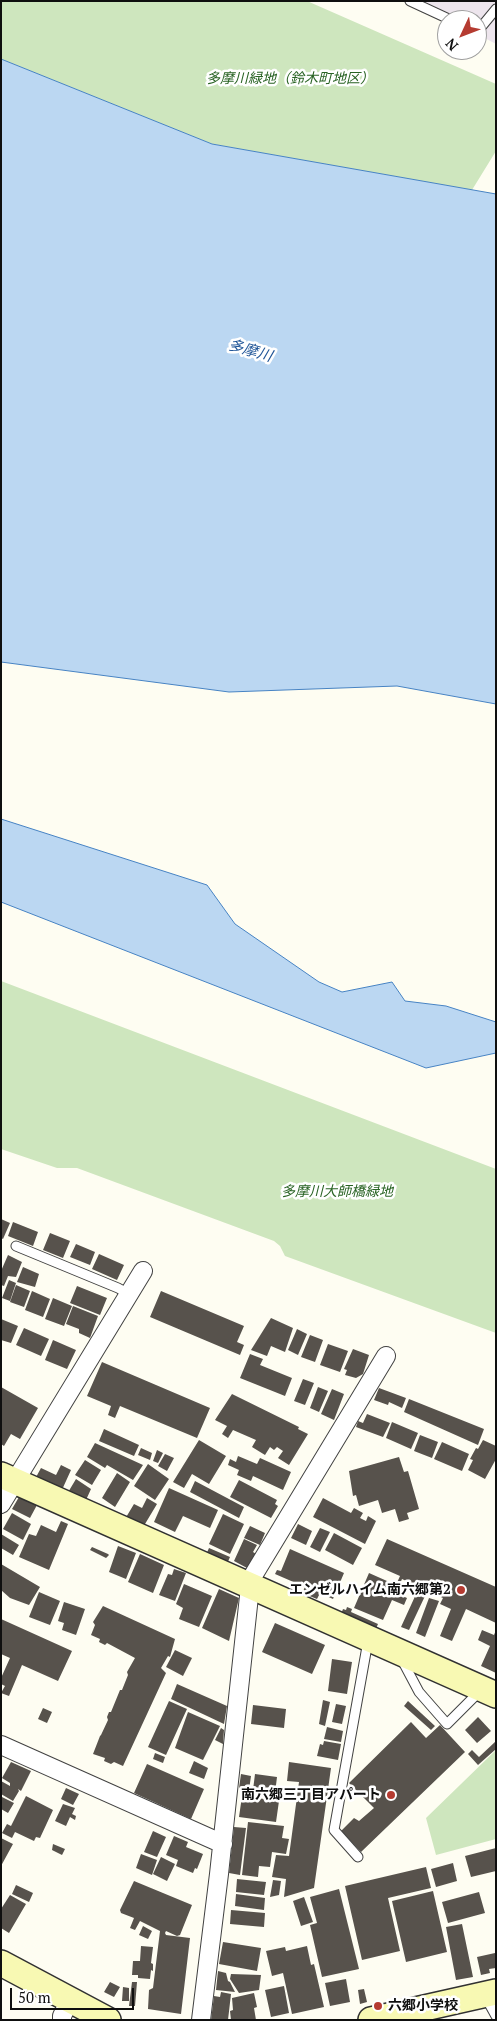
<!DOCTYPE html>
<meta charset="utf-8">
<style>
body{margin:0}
#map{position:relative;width:497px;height:2021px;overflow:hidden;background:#fefdf2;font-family:"PT Serif",serif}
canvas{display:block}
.frame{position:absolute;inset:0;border:2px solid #0f0f0f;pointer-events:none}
.north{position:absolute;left:437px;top:10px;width:50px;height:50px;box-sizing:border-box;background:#fff;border:1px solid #9f9f9f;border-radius:50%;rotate:227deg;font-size:14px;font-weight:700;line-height:20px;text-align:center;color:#0f0f0f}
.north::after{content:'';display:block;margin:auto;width:18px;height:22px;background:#b53b31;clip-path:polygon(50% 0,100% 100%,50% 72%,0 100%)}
.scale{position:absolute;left:10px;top:1988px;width:124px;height:22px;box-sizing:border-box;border:2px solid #0f0f0f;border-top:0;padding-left:6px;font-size:15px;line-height:18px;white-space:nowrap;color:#0f0f0f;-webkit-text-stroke:4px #fff;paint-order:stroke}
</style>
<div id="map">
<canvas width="497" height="2021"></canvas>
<div class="frame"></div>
<div class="north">N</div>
<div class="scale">50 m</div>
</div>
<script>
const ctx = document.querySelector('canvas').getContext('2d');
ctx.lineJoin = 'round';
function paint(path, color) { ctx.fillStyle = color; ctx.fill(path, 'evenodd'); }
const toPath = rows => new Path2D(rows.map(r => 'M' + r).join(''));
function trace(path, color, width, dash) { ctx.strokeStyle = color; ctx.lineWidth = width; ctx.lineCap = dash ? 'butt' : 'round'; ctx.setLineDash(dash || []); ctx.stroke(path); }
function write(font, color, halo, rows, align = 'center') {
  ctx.font = font + ' "PT Serif","Noto Sans JP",serif'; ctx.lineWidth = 5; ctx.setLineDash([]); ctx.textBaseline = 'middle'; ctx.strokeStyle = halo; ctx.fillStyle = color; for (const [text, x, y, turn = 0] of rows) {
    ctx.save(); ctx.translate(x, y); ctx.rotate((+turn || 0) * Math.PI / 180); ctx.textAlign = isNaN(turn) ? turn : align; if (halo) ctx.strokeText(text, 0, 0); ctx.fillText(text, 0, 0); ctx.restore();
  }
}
const industrial = toPath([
 [405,1,496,1,496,44,477,34,477,20,448,20]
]);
const green = toPath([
 [1,1,307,1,496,84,496,151,472,190,212,144,1,59],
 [1,981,496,1169,496,1333,285,1256,280,1246,274,1241,77,1168,57,1168,1,1149],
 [496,1750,496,1839,436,1855,426,1818]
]);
const water = toPath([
 [1,59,212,144,496,194,496,704,397,686,229,692,1,662,1,59],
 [1,819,207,885,235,924,319,982,342,992,392,982,405,1001,446,1006,496,1022,496,1053,426,1068,1,902,1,819]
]);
const building = toPath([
 [1,1219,10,1223,3,1239,1,1238],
 [13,1222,38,1232,33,1246,8,1236],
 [50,1233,70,1241,63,1258,43,1250],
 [76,1244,95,1252,90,1265,70,1257],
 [99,1254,124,1265,117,1280,92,1269],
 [8,1255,22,1262,16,1277,8,1276,4,1286,1,1285,1,1271],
 [23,1267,39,1274,35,1287,17,1282],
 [9,1280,16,1283,10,1301,2,1298],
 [16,1285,30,1291,24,1307,10,1302],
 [77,1286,107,1298,100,1315,70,1303],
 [32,1291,50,1299,43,1317,25,1310],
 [161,1291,244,1326,237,1342,244,1345,240,1355,150,1317],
 [53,1298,72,1306,64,1326,45,1319],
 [73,1306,98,1316,90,1338,79,1333,79,1329,66,1324],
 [271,1318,293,1328,285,1352,271,1346,267,1356,251,1350],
 [1,1319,18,1326,11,1343,1,1340],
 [24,1328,49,1339,41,1356,16,1345],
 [297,1329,307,1334,298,1355,288,1350],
 [310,1335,323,1340,315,1362,301,1357],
 [53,1340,76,1350,67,1369,45,1360],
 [328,1344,348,1351,340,1372,320,1365],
 [353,1349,369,1355,363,1374,356,1378,345,1375,347,1370,344,1369],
 [250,1354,263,1359,260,1365,292,1378,285,1396,240,1378],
 [102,1362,210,1408,197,1438,120,1406,115,1418,108,1415,111,1406,87,1396],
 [303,1379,314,1383,305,1405,294,1401],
 [1,1387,38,1408,20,1439,11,1434,4,1446,1,1444],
 [318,1387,328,1391,319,1412,310,1408],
 [379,1388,406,1398,402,1408,389,1402,388,1405,374,1400],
 [332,1389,344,1394,334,1420,321,1414],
 [232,1394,299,1427,298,1429,308,1434,289,1465,278,1458,283,1451,277,1447,274,1450,270,1447,265,1455,252,1447,256,1440,233,1430,228,1438,222,1434,227,1426,215,1420],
 [409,1399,484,1429,478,1445,404,1412],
 [367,1414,390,1423,383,1437,356,1427,358,1421,363,1423],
 [392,1422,418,1433,411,1449,386,1438],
 [104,1429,139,1445,134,1456,99,1441],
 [420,1435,438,1442,432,1458,414,1451],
 [199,1440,226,1456,209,1484,192,1474,184,1488,173,1482],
 [483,1440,496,1446,496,1459,485,1479,468,1470,473,1460,470,1459,476,1448,478,1449],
 [442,1442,469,1454,462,1471,434,1459],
 [95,1443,143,1465,133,1480,107,1465,105,1468,87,1457],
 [141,1448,152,1453,150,1460,138,1455],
 [157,1450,163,1453,158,1463,153,1461],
 [165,1454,174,1458,167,1471,158,1466],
 [238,1456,257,1464,260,1458,291,1472,283,1490,253,1476,251,1481,237,1475,239,1470,228,1465,230,1459,236,1462],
 [399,1457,404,1472,408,1471,419,1509,407,1513,409,1519,399,1522,395,1509,382,1513,378,1500,359,1506,356,1495,353,1496,349,1471],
 [85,1460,101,1470,92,1485,75,1475],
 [148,1464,169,1479,155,1500,134,1486],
 [61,1465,71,1470,61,1492,35,1479,41,1468,56,1475],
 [117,1473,130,1482,115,1507,102,1498],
 [76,1479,91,1489,86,1500,67,1494],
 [239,1480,277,1500,275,1504,278,1506,271,1518,230,1497],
 [195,1481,244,1507,239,1518,190,1492],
 [169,1488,218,1510,210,1528,183,1516,175,1532,154,1522],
 [19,1497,37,1505,30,1518,12,1509],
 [147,1498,157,1504,142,1529,125,1519,134,1504,142,1508],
 [323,1498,351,1513,354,1508,363,1513,360,1518,366,1521,368,1516,376,1521,365,1544,313,1517],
 [12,1513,31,1524,23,1540,3,1529],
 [223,1514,244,1524,230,1554,209,1544],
 [61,1521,68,1524,49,1570,19,1557,29,1534,36,1536,41,1525,56,1532],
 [298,1524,312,1531,306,1545,291,1538],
 [250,1526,265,1533,260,1545,244,1538],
 [320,1528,330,1532,320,1552,310,1547],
 [334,1533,362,1548,353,1565,325,1550],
 [1,1534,19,1545,13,1555,1,1548],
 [244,1539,257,1545,253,1552,256,1554,247,1568,234,1561],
 [387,1539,496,1587,496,1623,466,1609,452,1641,440,1636,451,1609,440,1604,443,1598,402,1579,396,1593,407,1598,404,1605,392,1600,383,1620,354,1608,369,1573,396,1585,400,1576,375,1565],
 [118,1546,136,1553,126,1579,109,1572],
 [92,1547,108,1554,109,1555,106,1558,90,1550],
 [209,1548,230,1557,226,1566,205,1557],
 [290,1549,344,1573,333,1599,320,1593,317,1599,302,1593,305,1587,275,1574,277,1570,281,1571],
 [140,1554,164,1565,153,1593,128,1582],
 [1,1564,40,1587,29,1605,10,1598,1,1590],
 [174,1569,186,1573,175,1601,159,1595,168,1574,172,1575],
 [184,1584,212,1596,199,1627,179,1619,183,1608,176,1604],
 [219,1589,239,1598,229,1641,202,1628],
 [39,1592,60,1601,50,1625,29,1617],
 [417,1592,425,1596,409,1630,401,1627],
 [429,1598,439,1601,425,1637,416,1633],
 [64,1602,85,1609,76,1635,62,1630,64,1623,58,1621],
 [103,1606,175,1639,170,1657,168,1656,161,1668,166,1673,123,1766,114,1762,111,1764,104,1761,105,1758,93,1754,100,1736,101,1735,108,1720,107,1717,109,1712,111,1712,120,1690,122,1690,128,1675,127,1672,135,1658,107,1643,105,1645,99,1642,100,1639,91,1635,95,1625,93,1622],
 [347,1607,352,1609,351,1612,378,1624,374,1633,340,1617,343,1609,346,1610],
 [1,1619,72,1651,58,1681,22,1665,9,1696,1,1693,5,1686,1,1684,1,1678,10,1658,1,1654],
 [275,1623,325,1645,312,1674,262,1652],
 [482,1630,494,1635,496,1630,496,1673,481,1666,490,1646,478,1640],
 [175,1650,192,1658,183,1676,166,1667],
 [332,1659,352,1662,347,1694,328,1691],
 [177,1684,227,1706,224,1724,171,1699],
 [323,1700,330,1702,325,1726,319,1724],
 [169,1701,187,1709,166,1755,148,1747],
 [408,1701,435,1726,431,1730,404,1706],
 [336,1704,346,1706,342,1724,332,1722],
 [253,1705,286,1709,284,1728,251,1724],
 [43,1708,52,1712,47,1723,38,1719],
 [188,1712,220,1726,203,1760,175,1748],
 [478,1717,491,1731,477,1743,465,1730],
 [411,1722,426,1738,440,1725,465,1752,361,1852,341,1831,354,1818,359,1821,374,1808,349,1783],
 [327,1727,343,1731,341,1742,324,1739],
 [221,1728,224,1730,223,1744,215,1740],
 [324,1741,341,1744,338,1760,317,1756,320,1744,323,1745],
 [496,1741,496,1749,478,1765,468,1754,472,1750,479,1757],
 [155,1753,165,1757,163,1763,153,1759],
 [194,1761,208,1768,204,1779,189,1773],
 [11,1762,31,1771,21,1791,18,1789,19,1791,13,1801,1,1794,1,1781,10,1786,10,1783,2,1778],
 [289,1762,331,1768,314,1888,284,1897,286,1879,272,1877,276,1855,289,1856,299,1782,287,1781],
 [147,1764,204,1789,191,1819,134,1793],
 [241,1774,251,1776,249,1790,239,1788],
 [255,1774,277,1777,275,1793,253,1790],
 [66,1788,79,1794,73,1805,61,1799],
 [26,1796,53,1810,40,1838,36,1837,34,1841,15,1832,12,1838,2,1833,7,1824,11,1826],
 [242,1796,279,1801,276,1822,239,1817],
 [2,1797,14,1803,8,1813,1,1809],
 [63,1804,75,1808,72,1814,76,1816,75,1820,70,1817,66,1826,55,1821],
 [248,1822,284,1826,282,1838,289,1839,286,1854,272,1852,270,1867,259,1866,258,1877,242,1875],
 [234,1827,246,1828,240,1875,229,1873],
 [153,1831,166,1837,157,1857,144,1852],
 [174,1836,188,1842,186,1847,203,1854,197,1869,195,1868,193,1873,176,1866,178,1860,166,1855],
 [1,1838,13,1844,1,1866],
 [53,1844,65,1849,62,1855,52,1850],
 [496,1848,496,1871,471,1877,465,1856],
 [141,1854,157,1860,152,1875,136,1868],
 [161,1857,175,1864,167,1881,153,1874],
 [453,1863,457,1881,436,1887,431,1869],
 [426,1867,431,1888,388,1898,400,1951,362,1960,345,1886],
 [237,1879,266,1882,264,1895,236,1892],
 [273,1880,281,1881,279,1895,270,1897],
 [134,1881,192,1905,180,1935,177,1936,166,1931,165,1933,166,1935,190,1938,181,2014,148,2009,149,1990,153,1988,160,1931,140,1921,135,1930,130,1928,134,1918,121,1913,120,1910],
 [16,1885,33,1893,29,1902,12,1894],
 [339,1889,359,1969,322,1977,310,1925,317,1923,310,1897],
 [433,1891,447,1952,406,1962,392,1901],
 [479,1892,485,1913,448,1923,442,1902],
 [236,1894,265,1898,264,1910,235,1906],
 [10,1895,26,1904,9,1933,1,1928,1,1909],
 [304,1897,313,1922,301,1926,293,1901],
 [231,1910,265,1913,264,1927,230,1924],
 [462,1924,473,1977,456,1980,446,1927],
 [143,1926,152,1931,148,1939,139,1935],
 [223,1942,261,1948,257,1971,219,1964],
 [141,1946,153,1947,151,1963,153,1964,153,1971,151,1970,150,1979,138,1978,138,1975,132,1975,133,1961,140,1961],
 [307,1946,311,1965,314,1964,324,2007,292,2014,283,1973,272,1976,266,1951,285,1947,286,1951],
 [495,1953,496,1968,489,1969,490,1973,481,1975,477,1957],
 [218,1971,226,1973,228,1981,230,1982,235,1992,216,1990],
 [231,1974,261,1975,259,1990,239,1993,230,1979],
 [346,1979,350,2002,330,2006,325,1983],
 [110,1982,120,1987,114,1997,104,1992],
 [132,1982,137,1982,135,2006,129,2006],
 [284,1986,289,2013,271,2017,265,1990],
 [123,1987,129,1988,129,2001,122,2001],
 [364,1989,367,2002,360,2004,358,1990],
 [221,1992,231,1994,228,2020,211,2020,214,1996,220,1997],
 [254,1993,257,2007,254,2008,256,2020,231,2020,230,2011,233,2010,232,1998]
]);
const lane = toPath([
 [410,1,451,20],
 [477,32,496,9],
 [16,1246,118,1288,129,1294],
 [402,1660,419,1692,447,1724,480,1691],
 [358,1857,334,1830,368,1641],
 [485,1996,496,2016]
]);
const street = toPath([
 [1,1504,143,1271],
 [1,1745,223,1844],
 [62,2020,62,2016,70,2000],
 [201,2020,219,1874,250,1587,254,1574,386,1356]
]);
const secondary = toPath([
 [1,1475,496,1695],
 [1,1963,108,2020],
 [371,2020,496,1992]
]);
const markers = [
 [461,1590,5,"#b53b31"],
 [391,1795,5,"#b53b31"],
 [378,2006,5,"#b53b31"]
];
const parkNames = [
 ["多摩川緑地（鈴木町地区）",290,79],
 ["多摩川大師橋緑地",337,1192]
];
const poiNames = [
 ["エンゼルハイム南六郷第2",451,1590],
 ["南六郷三丁目アパート",381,1795],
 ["六郷小学校",388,2006,"left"]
];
const waterNames = [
 ["多摩川",250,351,16]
];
paint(industrial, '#ede5ed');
paint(green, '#cee6be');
paint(water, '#bbd7f2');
trace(water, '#4783c3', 1);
paint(building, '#57524c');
trace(lane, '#424242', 11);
trace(street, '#424242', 20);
trace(secondary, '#313131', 28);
trace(lane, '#fff', 9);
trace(street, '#fff', 18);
trace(secondary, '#f8f9b3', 25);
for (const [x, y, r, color] of markers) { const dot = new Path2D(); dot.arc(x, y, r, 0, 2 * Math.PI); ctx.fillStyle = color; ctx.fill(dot); trace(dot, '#fff', 2); }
write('italic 14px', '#296324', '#fff', parkNames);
write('bold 14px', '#0f0f0f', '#fff', poiNames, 'right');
write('italic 15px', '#215698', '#fff', waterNames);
</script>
